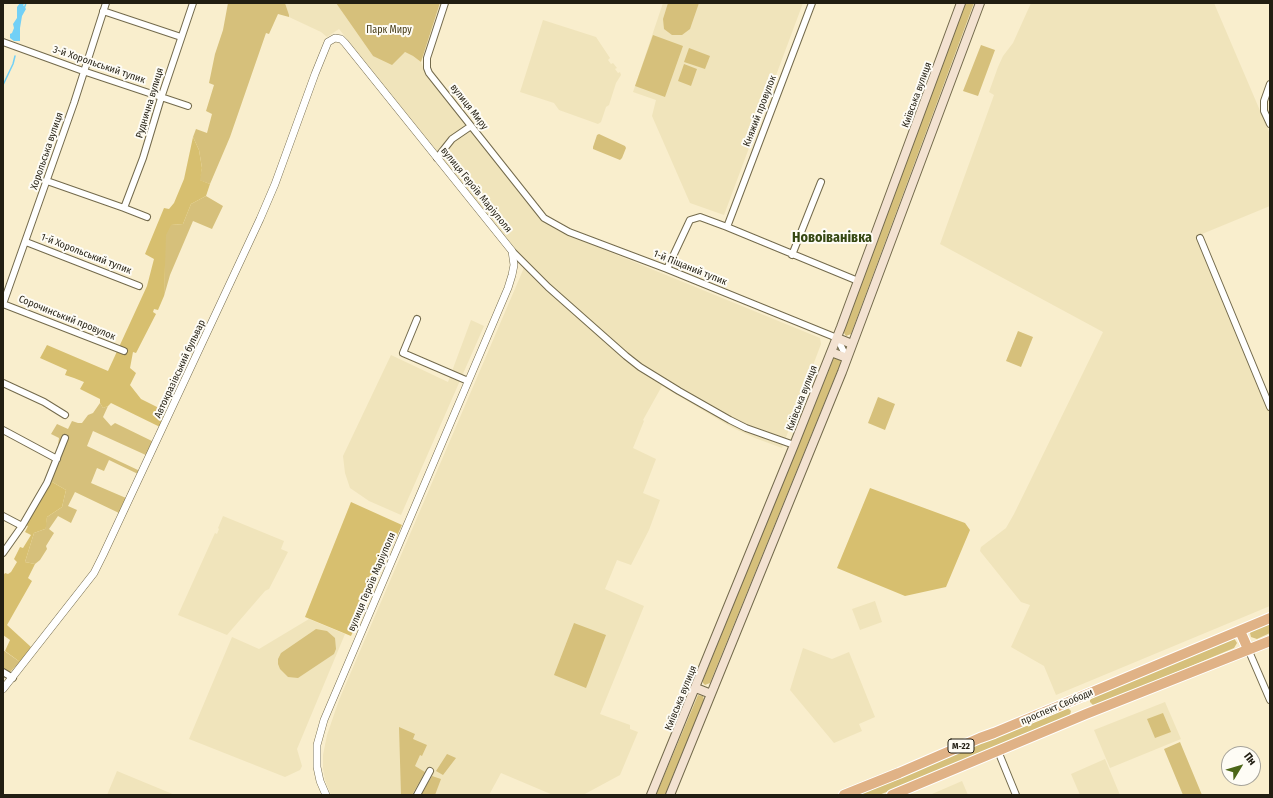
<!DOCTYPE html>
<meta charset="utf-8">
<style>
body{margin:0}
#map{position:relative;width:1273px;height:798px;overflow:hidden;background:#f9eecd;font-family:"Fira Sans Condensed",sans-serif}
canvas{display:block}
.frame{position:absolute;inset:0;border:4px solid #221e12;pointer-events:none}
.north{position:absolute;left:1221px;top:746px;width:40px;height:40px;box-sizing:border-box;background:#fefcf5;border:1px solid #a6a39a;border-radius:50%;rotate:52deg;font-size:11px;font-weight:700;line-height:16px;text-align:center;color:#221e12}
.north::after{content:'';display:block;margin:auto;width:14px;height:18px;background:#4c6617;clip-path:polygon(50% 0,100% 100%,50% 72%,0 100%)}
</style>
<div id="map">
<canvas width="1273" height="798"></canvas>
<div class="frame"></div>
<div class="north">Пн</div>
</div>
<script>
const ctx = document.querySelector('canvas').getContext('2d');
ctx.lineJoin = 'round';
function paint(path, color) { ctx.fillStyle = color; ctx.fill(path, 'evenodd'); }
const toPath = rows => new Path2D(rows.map(r => 'M' + r).join(''));
function trace(path, color, width, dash) { ctx.strokeStyle = color; ctx.lineWidth = width; ctx.lineCap = dash ? 'butt' : 'round'; ctx.setLineDash(dash || []); ctx.stroke(path); }
function write(font, color, halo, rows, align = 'center') {
  ctx.font = font + ' "Fira Sans Condensed",sans-serif'; ctx.lineWidth = 4; ctx.setLineDash([]); ctx.textBaseline = 'middle'; ctx.strokeStyle = halo; ctx.fillStyle = color; for (const [text, x, y, turn = 0] of rows) {
    ctx.save(); ctx.translate(x, y); ctx.rotate((+turn || 0) * Math.PI / 180); ctx.textAlign = isNaN(turn) ? turn : align; if (halo) ctx.strokeText(text, 0, 0); ctx.fillText(text, 0, 0); ctx.restore();
  }
}
const built = toPath([
 [285,3,336,3,373,56,405,52,413,56,421,62,426,74,541,218,550,225,561,232,820,338,821,344,782,448,755,438,731,427,662,386,643,420,644,421,633,448,656,459,643,493,660,500,649,530,631,565,617,560,605,589,644,606,600,714,630,725,630,729,638,732,620,775,583,795,553,795,501,773,489,795,331,795,325,780,323,769,323,755,327,735,339,700,523,270,524,260,339,29,327,37,321,32,289,17],
 [663,3,803,3,724,215,690,203,652,116,656,100,633,92],
 [1031,3,1214,3,1270,134,1270,206,1202,234,1270,405,1270,606,1056,695,1044,666,1011,647,1030,605,1021,602,980,551,981,547,1006,528,1014,514,1103,332,940,244,994,95,989,92,998,67,1003,56,1013,43],
 [543,20,596,37,610,58,608,60,611,64,613,63,617,68,615,69,618,73,620,72,621,75,616,83,609,105,606,107,601,122,598,124,559,110,554,103,520,92],
 [471,320,484,326,401,515,369,501,350,488,345,473,343,456,391,355,448,382],
 [223,516,284,541,281,549,288,552,269,589,265,591,227,635,178,615,215,533,217,534,219,529,218,528],
 [875,601,882,622,860,630,852,609],
 [309,619,345,634,297,749,302,766,300,770,285,777,189,739,232,637,259,649],
 [803,648,832,659,849,652,875,717,859,724,862,731,834,743,790,690],
 [1165,702,1181,739,1110,768,1094,730],
 [1105,759,1120,795,1080,795,1071,774],
 [117,771,175,795,107,795],
 [962,781,968,795,933,795,932,794]
]);
const green = toPath([
 [228,3,285,3,289,15,289,17,278,14,269,34,266,33,230,137,210,184,199,180,202,168,199,150,193,137,196,129,207,133,212,114,206,111,214,85,209,83,215,54,223,30],
 [336,3,440,3,421,62,413,56,405,52,392,65,373,56],
 [668,3,699,3,690,29,682,35,672,35,664,29,663,19],
 [965,3,974,3,851,334,846,336,844,333,843,330],
 [653,35,683,46,665,97,635,86],
 [981,45,995,50,978,96,963,91],
 [689,48,710,56,705,69,684,62],
 [684,64,697,69,691,86,678,81],
 [599,134,625,146,626,148,622,158,620,160,593,149,593,147,597,135],
 [206,196,223,206,212,229,193,221,170,275,164,296,165,235,170,225,183,224,191,204],
 [1018,331,1033,337,1021,367,1006,361],
 [834,357,840,358,841,362,710,683,705,685,703,683,703,680],
 [878,397,895,404,885,430,868,423],
 [100,403,103,408,108,406,103,417,111,426,115,423,154,442,148,456,93,431,87,446,140,471,138,474,109,460,104,471,97,468,91,483,126,498,119,513,75,492,68,506,77,510,71,523,58,516,49,529,54,533,46,546,47,549,40,560,35,564,25,562,34,533,45,529,47,517,62,507,66,490,47,479,57,453,59,438,51,434,57,424,68,429,72,421,78,423,82,423,88,415,93,413],
 [1270,622,1270,633,1257,639,1251,637,1250,633,1251,631],
 [574,623,606,635,586,688,554,675],
 [316,629,327,631,335,638,336,649,334,654,298,678,288,677,280,669,278,664,278,659,281,653],
 [1234,638,1237,643,1234,648,1096,706,1093,705,1090,702,1090,698],
 [3,650,20,662,9,673,3,670],
 [698,695,703,696,704,700,665,795,656,795],
 [1067,707,1071,711,1070,715,986,752,879,795,852,795],
 [1163,713,1171,732,1155,738,1147,719],
 [399,727,415,734,413,739,427,745,422,756,420,755,415,766,425,772,412,795,401,795],
 [1180,742,1202,795,1183,795,1164,749],
 [447,754,456,758,443,775,436,771],
 [432,776,441,779,435,795,421,795]
]);
const forest = toPath([
 [193,137,199,150,202,168,200,180,210,184,206,196,191,204,183,224,171,225,166,235,164,296,158,310,154,309,153,312,156,314,136,353,133,352,130,368,136,373,130,385,141,399,167,412,160,427,111,403,108,406,103,408,100,403,100,399,80,389,84,382,74,378,65,375,67,370,40,358,47,345,108,371,147,286,154,259,145,254,164,208,169,209,174,203,184,179],
 [47,479,66,490,62,507,47,517,46,527,45,529,34,533,25,562,35,564,28,578,32,581,7,625,31,647,20,662,5,651,10,640,3,635,3,576,5,573,8,574,11,572,17,562,14,559,20,547,23,548,31,535,25,532,28,526,21,523],
 [870,488,965,523,970,530,946,587,905,596,837,568],
 [351,502,402,525,351,636,305,617]
]);
const water = toPath([
 [20,3,25,3,23,5,26,9,22,16,20,28,20,41,14,41,10,38,10,34,12,33,14,28,13,24,17,18,17,7]
]);
const stream = toPath([
 [24,9,26,3],
 [3,85,13,64,15,56]
]);
const minor = toPath([
 [445,3,427,58,427,68,429,73,544,218,569,232,667,269,837,338,847,358],
 [103,11,181,37],
 [3,42,83,71,188,106],
 [1270,84,1264,101,1264,111,1270,124],
 [437,158,452,139,471,126],
 [47,181,124,208,147,217],
 [124,208,143,158,161,98,193,3],
 [727,227,812,3],
 [1200,238,1270,407],
 [26,242,139,286],
 [512,251,548,287,626,356,640,367,679,391,730,420,746,428,794,445],
 [792,255,821,182],
 [667,269,690,220,700,217,727,227,858,281],
 [3,304,74,103,106,3],
 [3,304,124,351],
 [417,319,403,353,468,381],
 [3,383,44,402,65,415],
 [3,430,57,459],
 [3,516,22,526],
 [3,553,22,526,47,483,65,438],
 [1248,649,1270,700],
 [3,672,13,678],
 [998,751,1016,795],
 [417,795,430,771]
]);
const tertiary = toPath([
 [3,689,94,573,103,555,260,219,275,184,315,74,328,42,335,38,341,39,345,43,512,251,514,265,512,275,508,288,324,720,317,745,317,767,320,781,326,795]
]);
const secondary = toPath([
 [837,338,852,344],
 [831,352,847,358],
 [696,688,711,694],
 [651,795,794,445,841,327,961,3],
 [670,795,842,372,980,3]
]);
const trunk = toPath([
 [1240,631,1248,649],
 [844,795,899,773,980,738,994,733,1270,618],
 [892,795,1086,714,1270,641]
]);
const shields = [
 [961,746,26]
];
const shieldNames = [
 ["М-22",961,746]
];
const parkNames = [
 ["Парк Миру",389,30]
];
const streetNames = [
 ["3-й Хорольський тупик",99,65,19],
 ["Київська вулиця",917,95,-70],
 ["Руднична вулиця",150,103,-73],
 ["вулиця Миру",469,107,52],
 ["Княжий провулок",760,111,-69],
 ["Хорольська вулиця",47,151,-71],
 ["вулиця Героїв Маріуполя",476,190,51],
 ["1-й Хорольський тупик",86,254,21],
 ["1-й Піщаний тупик",690,268,22],
 ["Сорочинський провулок",67,318,22],
 ["Автокразівський бульвар",180,369,-65],
 ["Київська вулиця",802,398,-69],
 ["вулиця Героїв Маріуполя",372,582,-67],
 ["Київська вулиця",681,698,-68],
 ["проспект Свободи",1057,707,-23]
];
const districtNames = [
 ["Новоіванівка",832,238]
];
paint(built, '#f0e4bb');
paint(green, '#d6c07b');
paint(forest, '#d7bf6f');
paint(water, '#72d0f6');
trace(stream, '#72d0f6', 1.5);
trace(minor, '#736a4c', 8);
trace(tertiary, '#736a4c', 8);
trace(secondary, '#736a4c', 10);
trace(trunk, '#fff', 12);
trace(minor, '#fff', 6);
trace(tertiary, '#fff', 7);
trace(secondary, '#f3e2d1', 8);
trace(trunk, '#e0b286', 10);
for (const [x, y, w] of shields) { const box = new Path2D(); box.roundRect(x - w / 2, y - 7, w, 14, 3); ctx.fillStyle = '#fefcf5'; ctx.fill(box); trace(box, '#221e12', 1); }
write('bold 9px', '#221e12', null, shieldNames);
write('10px', '#443916', '#fefcf5', parkNames);
write('10px', '#221e12', '#fefcf5', streetNames);
write('bold 14px', '#354712', '#fefcf5', districtNames);
</script>
